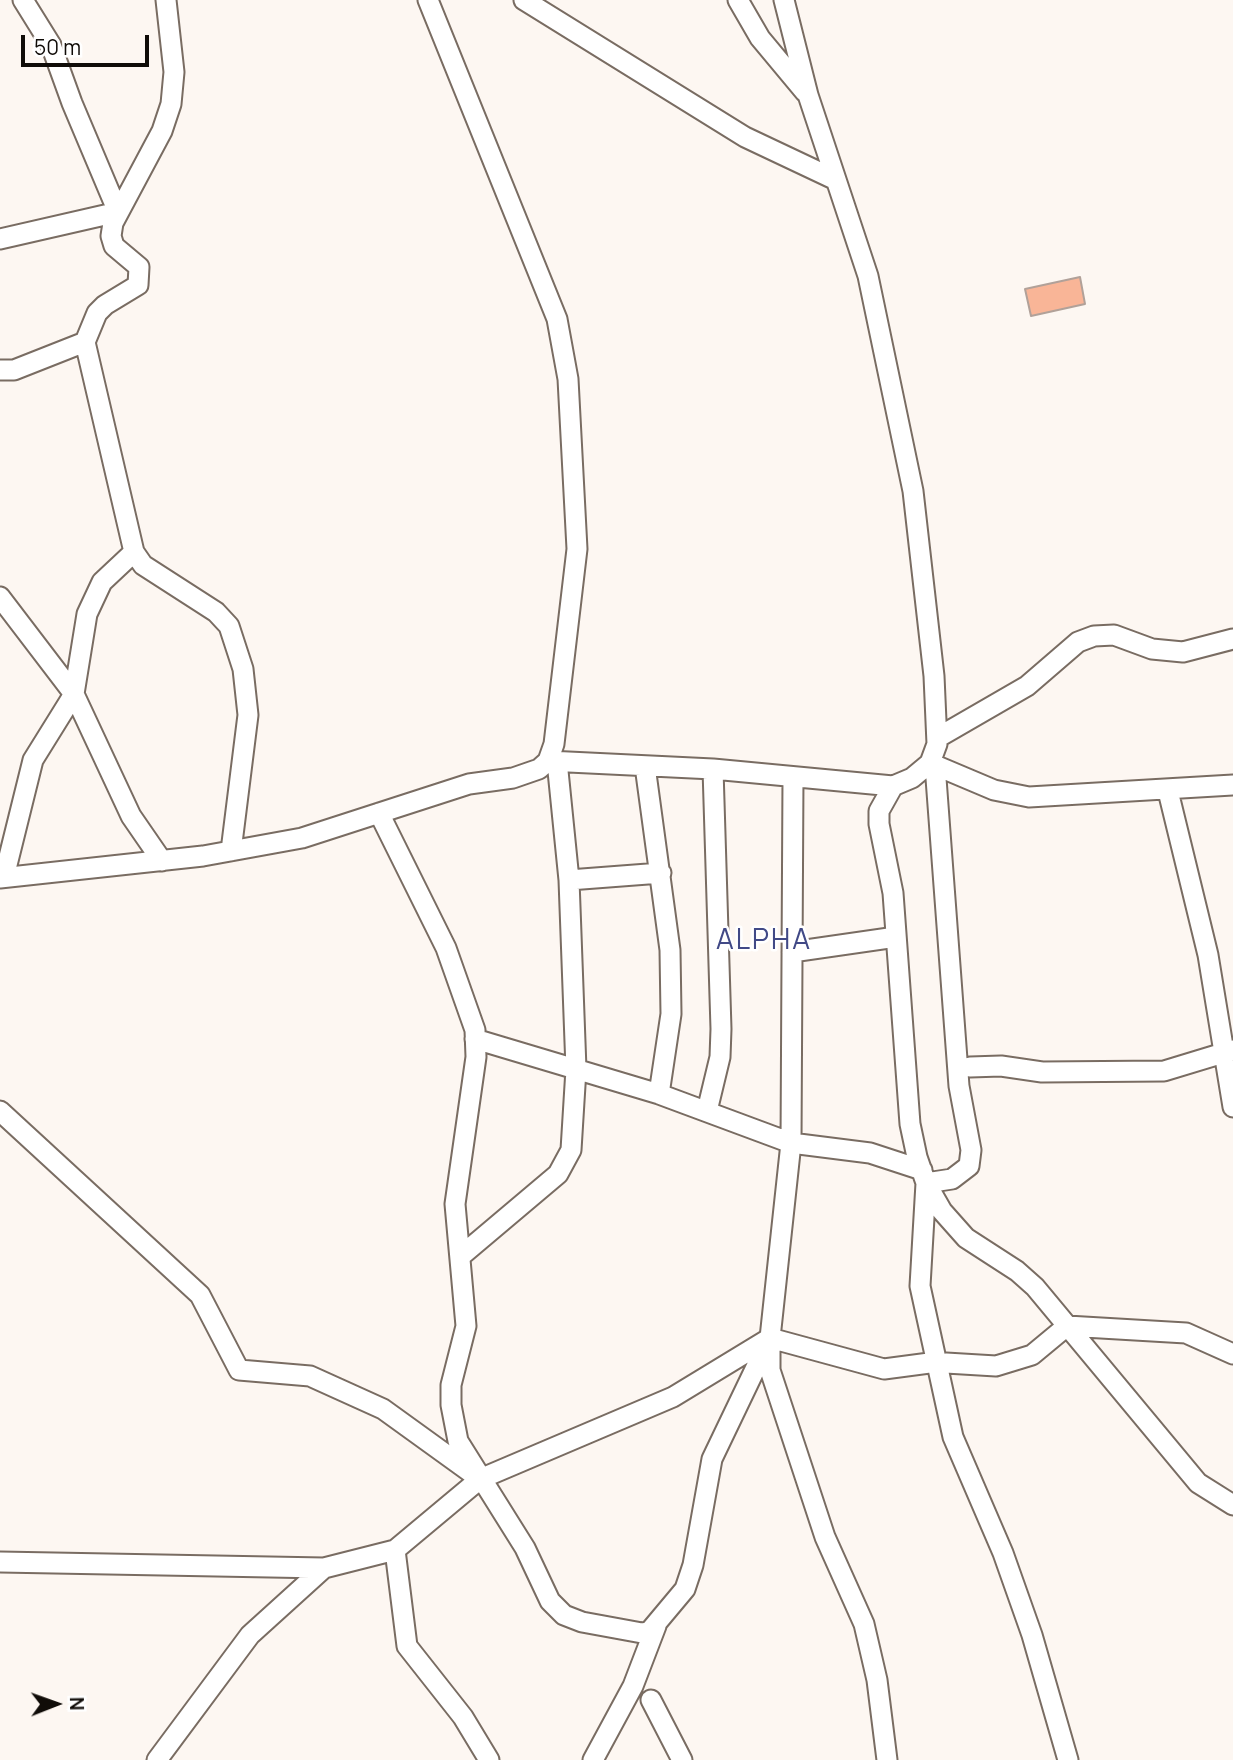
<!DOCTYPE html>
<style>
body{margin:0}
#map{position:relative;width:1233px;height:1760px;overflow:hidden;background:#fdf7f2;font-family:Manrope,sans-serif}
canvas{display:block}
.north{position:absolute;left:21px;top:1669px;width:70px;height:70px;-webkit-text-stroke:5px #fff;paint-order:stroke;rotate:89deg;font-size:19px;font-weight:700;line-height:28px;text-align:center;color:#100c08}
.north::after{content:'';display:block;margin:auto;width:24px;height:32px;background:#100c08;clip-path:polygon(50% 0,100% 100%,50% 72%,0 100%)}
.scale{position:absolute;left:21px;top:35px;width:128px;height:32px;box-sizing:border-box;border:4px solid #100c08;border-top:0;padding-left:9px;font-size:21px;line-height:24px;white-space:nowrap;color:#100c08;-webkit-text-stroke:5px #fff;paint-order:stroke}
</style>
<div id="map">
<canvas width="1233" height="1760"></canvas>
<div class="north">N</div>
<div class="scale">50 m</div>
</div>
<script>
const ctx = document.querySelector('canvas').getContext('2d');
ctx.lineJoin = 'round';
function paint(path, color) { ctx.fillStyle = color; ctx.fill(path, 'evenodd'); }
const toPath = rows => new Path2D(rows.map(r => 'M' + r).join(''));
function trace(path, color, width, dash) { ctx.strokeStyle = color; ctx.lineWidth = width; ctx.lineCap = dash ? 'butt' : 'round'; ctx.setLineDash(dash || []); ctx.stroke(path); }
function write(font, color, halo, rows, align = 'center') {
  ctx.font = font + ' Manrope,sans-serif'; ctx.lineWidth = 5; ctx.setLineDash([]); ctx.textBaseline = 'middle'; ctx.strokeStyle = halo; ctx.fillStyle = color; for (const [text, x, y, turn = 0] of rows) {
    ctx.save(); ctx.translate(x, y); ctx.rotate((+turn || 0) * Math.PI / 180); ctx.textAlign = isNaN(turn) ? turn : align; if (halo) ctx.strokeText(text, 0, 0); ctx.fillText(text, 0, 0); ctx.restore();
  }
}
const building = toPath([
 [1080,277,1085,304,1031,316,1025,289,1080,277]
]);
const minor = toPath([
 [166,0,174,72,171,104,162,131,113,223,111,236,114,246,139,267,138,285,105,305,97,313,85,342,134,552,143,565,216,612,229,626,243,669,248,715,231,851],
 [524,0,745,137,836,180],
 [738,0,760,38,805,92],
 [784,0,808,95,868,276,913,491,934,676,937,744,930,763,912,778,893,786,879,811,879,824,893,893,910,1124,917,1157,926,1183,942,1211,966,1238,1017,1271,1035,1287,1198,1483,1233,1505],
 [0,239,118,212,72,103,51,45,23,0],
 [0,370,14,370,85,342],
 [0,597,74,694,131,816,162,861],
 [937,738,1027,686,1078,642,1094,636,1114,635,1152,649,1183,652,1233,639],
 [548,761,713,769,893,786],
 [930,763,994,790,1029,797,1233,785],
 [935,765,959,1086,971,1150,969,1166,952,1179,926,1183,920,1286,953,1437,1003,1553,1032,1635,1068,1760],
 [645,766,670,950,671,1014,659,1094],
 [793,777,791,1143,770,1338,770,1370,825,1537,864,1624,877,1680,887,1760],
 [1168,791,1208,955,1233,1107],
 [379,813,446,948,475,1030,476,1057,455,1204,466,1326,451,1385,451,1405,458,1441,525,1548,550,1601,564,1615,582,1622,642,1633,649,1632,685,1589,693,1565,712,1459,770,1338],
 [4,877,33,760,74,694,87,614,102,582,134,552],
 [0,878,203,856,302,838,469,784,513,778,539,769,548,761,554,744,577,549,568,379,557,319,428,0],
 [569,880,661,873],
 [792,952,896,937],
 [475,1039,659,1094,791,1143,870,1153,922,1170],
 [970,1067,1001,1066,1042,1072,1164,1071,1233,1050],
 [0,1111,200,1295,239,1370,310,1376,383,1409,473,1474],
 [707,1111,720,1057,721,1029,713,769],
 [462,1255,558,1174,571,1150,576,1069,569,880,557,761],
 [946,1363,996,1366,1032,1355,1067,1326,1186,1333,1233,1354],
 [395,1550,407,1646,463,1717,489,1760],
 [0,1562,324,1568,395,1550,480,1479,673,1397,770,1338,884,1369,937,1362],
 [651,1700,682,1760],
 [157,1760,250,1635,324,1568],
 [593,1760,633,1686,656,1626]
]);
const quarterNames = [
 ["ALPHA",764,941]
];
paint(building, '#f9b597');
trace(building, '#b1a199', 2);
trace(minor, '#796c62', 23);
trace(minor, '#fff', 19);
ctx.letterSpacing = '2px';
write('28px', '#414986', '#fff', quarterNames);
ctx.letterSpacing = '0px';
</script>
